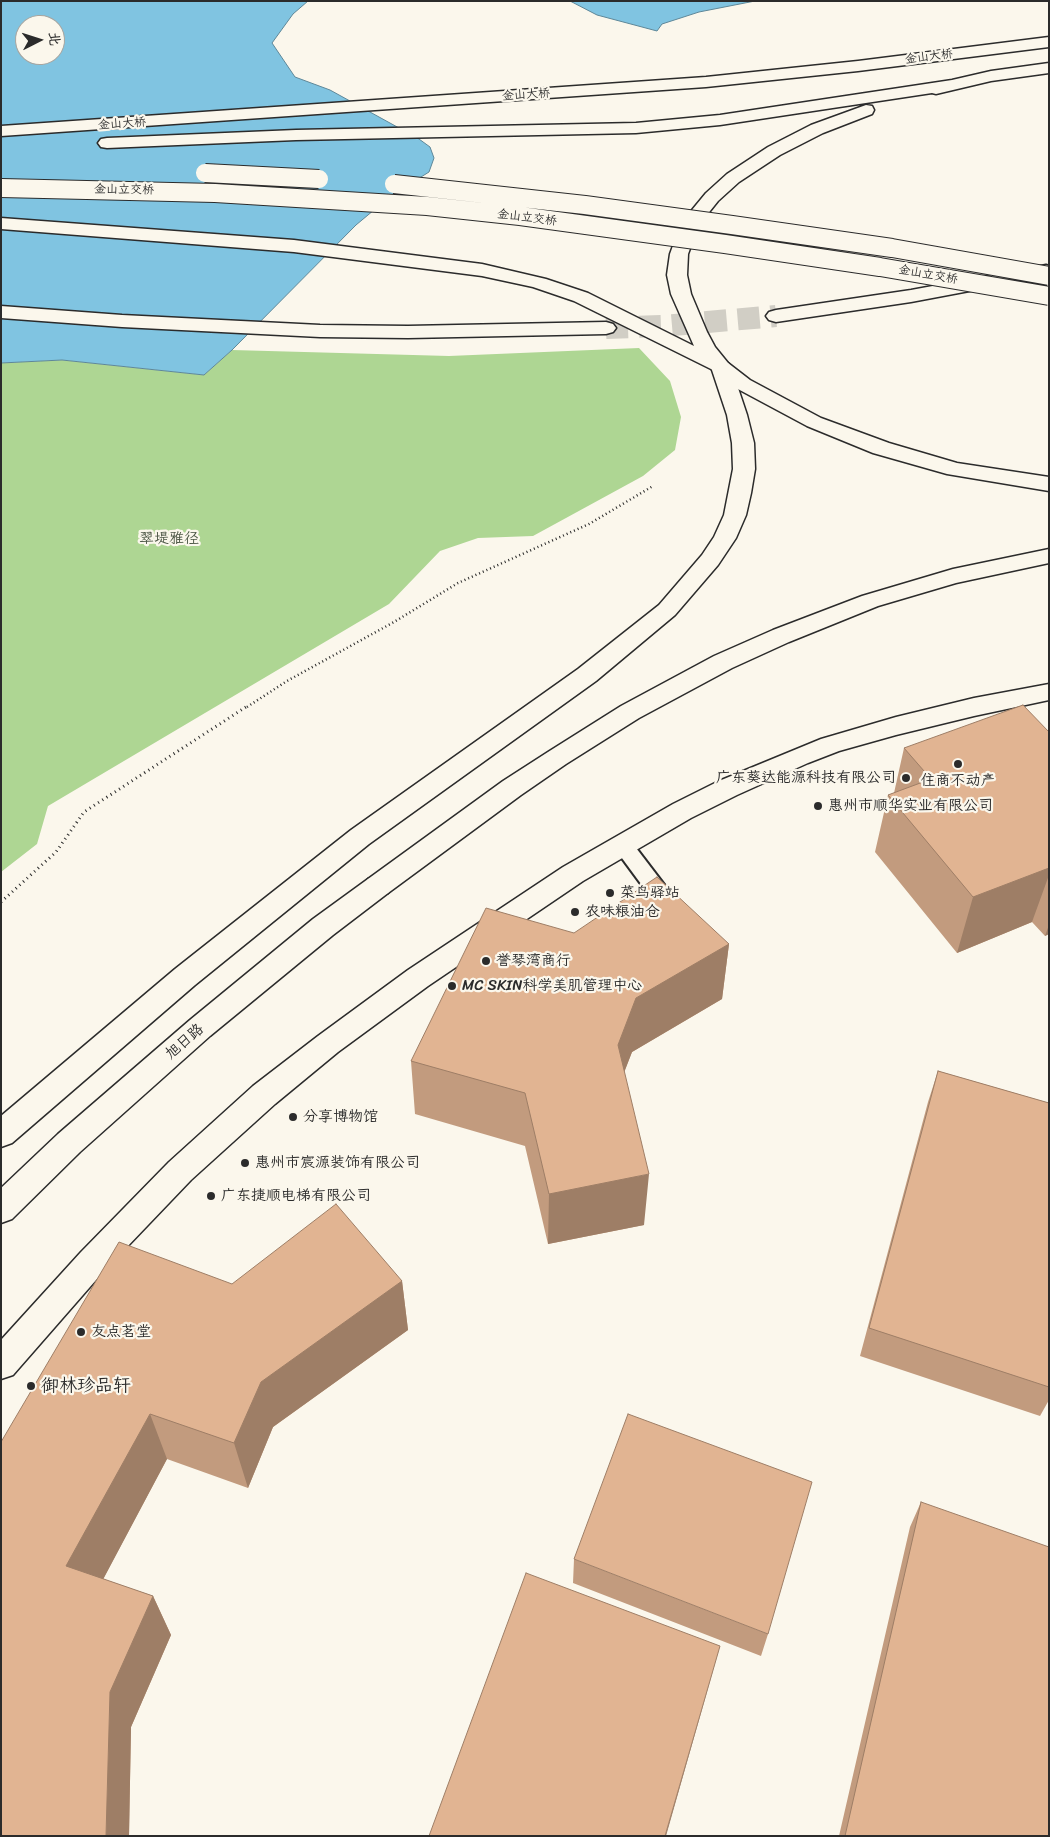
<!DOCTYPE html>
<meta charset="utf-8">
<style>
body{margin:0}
#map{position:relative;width:1050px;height:1837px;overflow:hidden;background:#fbf7ec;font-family:Sriracha,"LXGW WenKai TC",sans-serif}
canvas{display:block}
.frame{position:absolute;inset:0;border:2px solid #2b2b2b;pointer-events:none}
.north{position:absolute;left:15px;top:15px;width:50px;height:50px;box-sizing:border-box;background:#fbf7ec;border:1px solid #a8a59f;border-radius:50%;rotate:85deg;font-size:14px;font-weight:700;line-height:20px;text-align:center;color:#2b2b2b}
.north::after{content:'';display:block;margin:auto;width:18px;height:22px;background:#2b2b2b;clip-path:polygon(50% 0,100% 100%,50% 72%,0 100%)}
</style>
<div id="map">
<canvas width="1050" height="1837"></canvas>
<div class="frame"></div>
<div class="north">北</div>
</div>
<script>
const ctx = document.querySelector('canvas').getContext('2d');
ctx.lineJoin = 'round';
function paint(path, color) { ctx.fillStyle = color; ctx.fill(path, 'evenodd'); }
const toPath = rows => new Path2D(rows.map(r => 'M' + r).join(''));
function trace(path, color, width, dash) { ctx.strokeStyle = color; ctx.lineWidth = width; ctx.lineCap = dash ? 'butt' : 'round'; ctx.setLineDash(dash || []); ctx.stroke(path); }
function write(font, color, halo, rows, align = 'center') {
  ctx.font = font + ' Sriracha,"LXGW WenKai TC",sans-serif'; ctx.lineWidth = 4.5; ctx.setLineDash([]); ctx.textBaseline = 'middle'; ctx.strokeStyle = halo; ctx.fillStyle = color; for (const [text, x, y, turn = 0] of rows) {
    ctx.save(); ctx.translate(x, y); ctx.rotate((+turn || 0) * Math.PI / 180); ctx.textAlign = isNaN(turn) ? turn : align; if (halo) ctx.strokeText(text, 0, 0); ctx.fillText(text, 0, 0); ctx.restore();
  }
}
const green = toPath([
 [639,348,670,381,681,417,675,450,643,476,533,536,478,538,440,551,389,604,48,806,37,844,1,872,1,363,62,360,204,375,232,350,449,356]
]);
const water = toPath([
 [1,1,308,1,293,14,272,43,295,77,330,90,419,139,430,147,434,158,429,172,392,195,356,225,232,350,204,375,62,360,1,363,1,1],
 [25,25,55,25,55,55,25,55,25,25],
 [570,1,755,1,699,12,662,24,657,31,597,15,570,1]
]);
const primaryTunnel = toPath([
 [606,328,662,326,776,316]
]);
const pathFar1 = toPath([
 [247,707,287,681,394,622,458,583,589,524,653,486]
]);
const path = toPath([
 [1,902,56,852,84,812,249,705]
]);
const service = toPath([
 [623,837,630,840,675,899,679,905,675,911,668,913,661,911,616,850,613,845,616,840,623,837]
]);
const minor = toPath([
 [1049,684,1049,700,974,716,896,735,839,751,808,763,737,795,691,818,583,881,428,986,338,1052,275,1104,191,1180,103,1272,13,1375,1,1379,1,1340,81,1252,169,1162,253,1086,318,1036,408,970,563,867,673,804,719,781,821,739,896,717,974,698,1049,684]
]);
const secondary = toPath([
 [721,361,728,363,731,367,747,415,754,443,755,469,751,493,746,515,736,538,718,565,675,615,596,681,369,844,195,985,12,1143,1,1147,1,1116,175,969,351,830,578,669,659,605,702,555,714,537,724,515,733,469,732,443,727,415,711,367,714,363,721,361],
 [378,876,388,879,392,886,388,893,333,935,210,1036,80,1152,12,1219,1,1223,1,1188,58,1134,190,1020,313,919,368,879,378,876]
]);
const primary = toPath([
 [1049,37,1049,47,858,71,706,87,1,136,1,126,706,77,858,61,1049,37],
 [1049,63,1049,73,991,81,936,94,932,93,720,125,636,133,296,140,107,148,101,147,98,143,101,139,107,138,296,130,636,123,720,115,952,80,991,71,1049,63],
 [866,105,872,106,874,110,872,114,823,133,780,155,739,182,718,201,706,216,696,232,688,254,687,275,691,294,707,332,715,347,728,363,750,380,821,418,889,443,957,463,1049,477,1049,491,947,474,873,453,807,426,736,388,713,370,574,301,533,287,482,276,294,252,1,229,1,218,294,240,482,264,546,279,588,293,694,346,671,294,667,275,670,254,678,232,692,210,706,193,727,174,768,147,811,125,866,105],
 [1046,265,1049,266,1049,276,911,302,776,322,769,320,766,316,769,312,776,310,911,290,1046,265],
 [1,306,122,315,320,325,408,326,606,322,613,324,616,328,613,332,606,334,408,338,320,337,122,327,1,318,1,306],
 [1049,549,1049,563,956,583,878,606,789,642,732,668,639,718,566,764,521,795,388,893,378,896,368,893,364,886,368,879,503,781,548,752,621,706,714,656,773,630,862,596,953,569,1049,549]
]);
const primaryBridge = toPath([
 [205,173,319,179],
 [394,184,585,205,732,225,892,248,1049,276],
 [1,188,215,193,427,206,520,216,725,244,880,267,1049,296]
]);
const wall = toPath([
 [1049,732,1049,934,1045,936,1032,922,957,953,875,852,888,795,894,793,904,748],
 [574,933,729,944,722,999,632,1052,624,1072,644,1225,548,1244,525,1146,415,1114,411,1061],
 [938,1071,1049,1103,1049,1400,1040,1416,860,1356,928,1102],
 [402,1281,408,1330,273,1427,248,1488,167,1459,103,1579,153,1596,171,1635,131,1727,129,1836,1,1836,1,1442,232,1284],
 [921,1502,1049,1836,839,1836,910,1527],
 [574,1559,768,1634,761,1656,573,1583]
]);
const shadedWall = toPath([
 [1049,868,1049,875,1032,922,957,953,973,897],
 [1049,925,1049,934,1045,936],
 [729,944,722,999,632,1052,614,1099,618,1045,636,998],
 [649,1174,644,1225,548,1244,549,1194],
 [402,1281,408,1330,273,1427,248,1488,234,1443,261,1382],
 [150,1414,167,1459,89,1606,66,1566],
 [153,1596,171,1635,131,1727,129,1836,106,1836,110,1692],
 [720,1646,666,1836,665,1836]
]);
const building = toPath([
 [1023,705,1049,732,1049,868,973,897,888,795,931,779,904,748,1023,705],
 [657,877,729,944,636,998,618,1045,649,1174,549,1194,525,1093,411,1061,486,908,574,933,657,877],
 [938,1071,1049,1103,1049,1387,869,1328,938,1071],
 [336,1204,402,1281,261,1382,234,1443,150,1414,66,1566,153,1596,110,1692,106,1836,1,1836,1,1442,119,1242,232,1284,336,1204],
 [628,1414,812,1482,768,1634,574,1559,628,1414],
 [921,1502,1049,1547,1049,1836,845,1836,921,1502],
 [526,1573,720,1646,665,1836,429,1836,526,1573]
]);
const markers = [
 [958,764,5,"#2b2b2b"],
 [906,778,5,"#2b2b2b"],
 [818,806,5,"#2b2b2b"],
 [610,893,5,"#2b2b2b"],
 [575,912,5,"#2b2b2b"],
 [486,961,5,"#2b2b2b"],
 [452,986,5,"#2b2b2b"],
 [293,1117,5,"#2b2b2b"],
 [245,1163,5,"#2b2b2b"],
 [211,1196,5,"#2b2b2b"],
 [81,1332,5,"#2b2b2b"],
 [31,1386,5,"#2b2b2b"]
];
const farStreetnames = [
 ["金山大桥",929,57,-7],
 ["金山大桥",526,95,-4],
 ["金山大桥",122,124,-4],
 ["金山立交桥",124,190,1],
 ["金山立交桥",527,218,7],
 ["金山立交桥",928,275,10]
];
const parkNames = [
 ["翠堤雅径",169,539]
];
const poiNames = [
 ["广东葵达能源科技有限公司",896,778,"right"],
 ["住商不动产",958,781,"center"],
 ["惠州市顺华实业有限公司",828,806],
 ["菜鸟驿站",620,893],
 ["农味粮油仓",585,912],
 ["誉琴湾商行",496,961],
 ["MC SKIN科学美肌管理中心",462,986],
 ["分享博物馆",303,1117],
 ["惠州市宸源装饰有限公司",255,1163],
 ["广东捷顺电梯有限公司",221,1196],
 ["友点茗堂",91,1332]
];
const streetNames = [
 ["旭日路",185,1042,-41]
];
const nearPoinames = [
 ["御林珍品轩",41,1386]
];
paint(green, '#aed693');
paint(water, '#80c4e1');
trace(water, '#5e8798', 1);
trace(primaryTunnel, '#d1cec5', 22, [22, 11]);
trace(service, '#2b2b2b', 4);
trace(minor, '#2b2b2b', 3);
trace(secondary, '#2b2b2b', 3);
trace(primary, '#2b2b2b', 3);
trace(pathFar1, '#2b2b2b', 2.5, [1, 3]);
trace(path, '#2b2b2b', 3, [1, 4]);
paint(service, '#fbf7ec');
paint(minor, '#fbf7ec');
paint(secondary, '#fbf7ec');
paint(primary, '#fbf7ec');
trace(primaryBridge, '#2b2b2b', 20, []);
trace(primaryBridge, '#fbf7ec', 18);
paint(wall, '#c29b7e');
paint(shadedWall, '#9e7e66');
paint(building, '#e1b492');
trace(building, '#9e7e66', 1);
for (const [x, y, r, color] of markers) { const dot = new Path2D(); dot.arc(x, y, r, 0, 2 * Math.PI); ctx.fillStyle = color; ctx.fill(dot); trace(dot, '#fbf7ec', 2); }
write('12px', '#2b2b2b', '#fbf7ec', farStreetnames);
write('15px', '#4c5645', '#fbf7ec', parkNames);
write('15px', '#2b2b2b', '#fbf7ec', poiNames, 'left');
write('15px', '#2b2b2b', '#fbf7ec', streetNames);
write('18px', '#2b2b2b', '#fbf7ec', nearPoinames, 'left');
</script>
